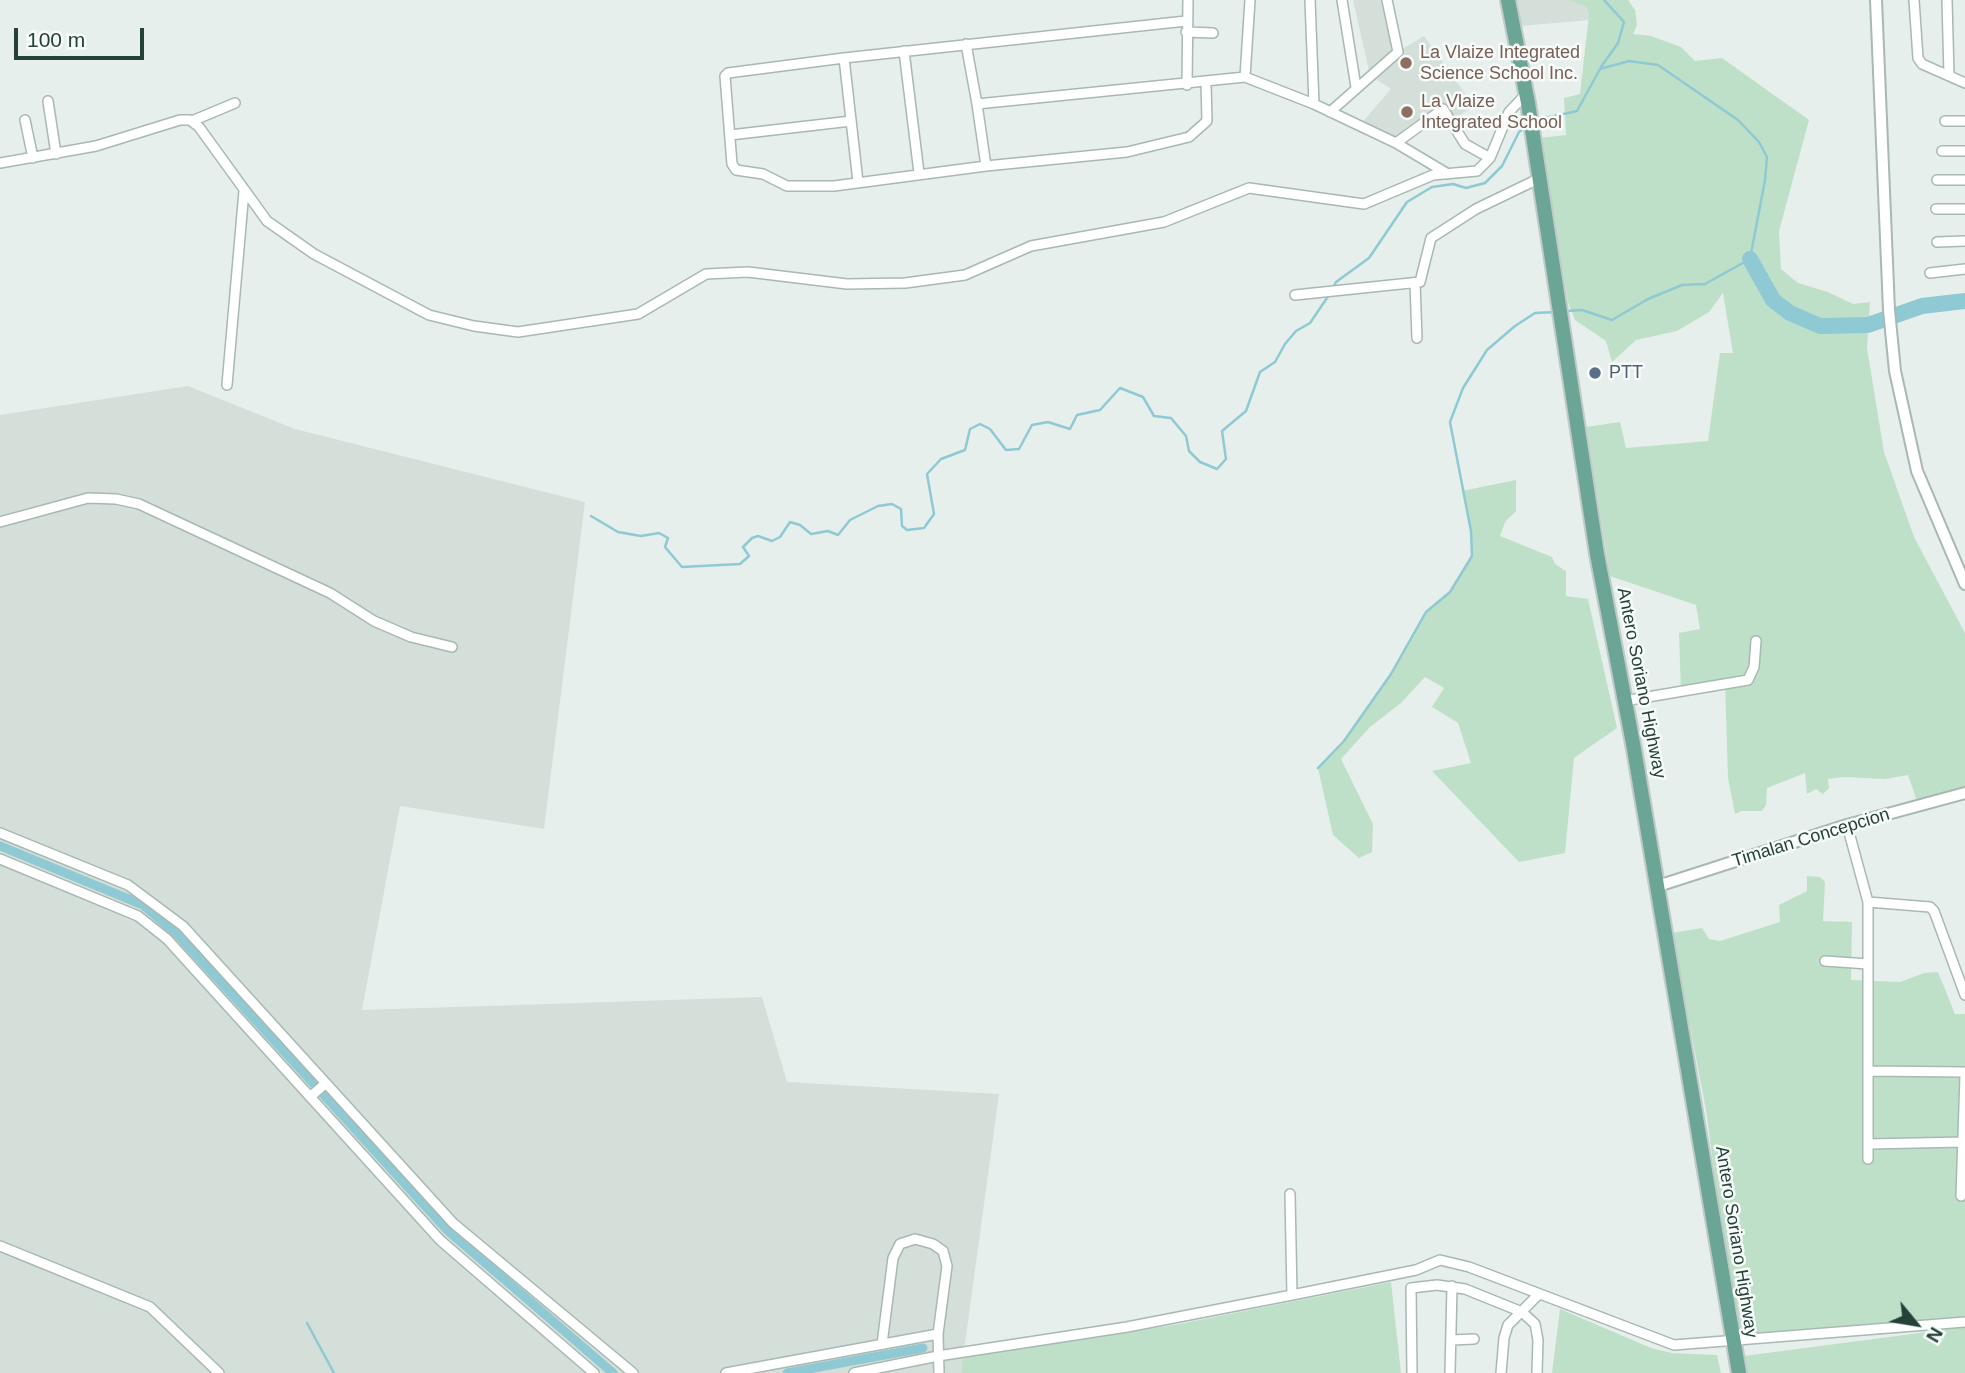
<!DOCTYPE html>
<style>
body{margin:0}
#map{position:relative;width:1965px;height:1373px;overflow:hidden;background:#e6efeb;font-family:Helvetica,sans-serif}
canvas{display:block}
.north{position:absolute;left:1881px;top:1289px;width:70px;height:70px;-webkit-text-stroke:5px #f7fbf9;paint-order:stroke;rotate:120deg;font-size:19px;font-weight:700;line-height:28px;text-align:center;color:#24423a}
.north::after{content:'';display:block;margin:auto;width:24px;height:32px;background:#24423a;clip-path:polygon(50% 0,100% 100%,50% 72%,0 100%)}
.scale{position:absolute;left:14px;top:28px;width:130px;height:32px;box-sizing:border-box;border:4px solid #24423a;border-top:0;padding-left:9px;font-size:21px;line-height:24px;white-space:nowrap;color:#24423a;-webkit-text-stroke:5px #f7fbf9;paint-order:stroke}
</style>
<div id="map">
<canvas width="1965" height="1373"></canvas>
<div class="north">N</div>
<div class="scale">100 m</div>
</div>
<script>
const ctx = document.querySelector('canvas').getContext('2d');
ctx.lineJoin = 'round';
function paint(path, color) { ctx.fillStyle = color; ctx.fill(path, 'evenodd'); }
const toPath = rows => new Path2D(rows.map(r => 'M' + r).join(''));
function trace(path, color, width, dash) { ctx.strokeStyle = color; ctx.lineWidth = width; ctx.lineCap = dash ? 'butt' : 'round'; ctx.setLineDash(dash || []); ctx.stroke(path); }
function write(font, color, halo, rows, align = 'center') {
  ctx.font = font + ' Helvetica,sans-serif'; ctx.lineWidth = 5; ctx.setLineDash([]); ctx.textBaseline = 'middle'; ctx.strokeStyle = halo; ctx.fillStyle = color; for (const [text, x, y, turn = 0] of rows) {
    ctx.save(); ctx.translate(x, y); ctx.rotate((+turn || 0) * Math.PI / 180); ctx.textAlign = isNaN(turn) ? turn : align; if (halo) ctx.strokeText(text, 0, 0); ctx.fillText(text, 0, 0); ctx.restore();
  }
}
const built = toPath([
 [1353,0,1387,0,1399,51,1424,36,1474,106,1451,121,1444,110,1396,143,1359,126,1391,89,1370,75],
 [1516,0,1567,0,1586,7,1590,20,1520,26],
 [188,386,295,429,585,502,544,829,400,806,362,1010,762,997,787,1082,999,1094,961,1373,0,1373,0,415]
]);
const green = toPath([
 [1567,0,1628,0,1635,10,1637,25,1633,34,1651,36,1681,47,1695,61,1722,58,1809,120,1779,231,1781,269,1798,283,1828,292,1853,304,1870,302,1867,348,1884,452,1914,537,1965,633,1965,787,1917,801,1908,775,1885,779,1844,777,1828,779,1829,788,1823,794,1816,789,1807,794,1805,773,1767,788,1766,805,1762,811,1741,811,1735,814,1728,778,1725,684,1681,692,1679,633,1700,629,1696,605,1610,576,1586,427,1620,422,1626,448,1708,441,1720,353,1733,353,1723,293,1709,312,1677,331,1636,340,1612,362,1606,341,1575,320,1568,302,1539,138,1566,135,1564,98,1580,94,1589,15,1586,7],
 [1516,480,1516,511,1505,522,1500,536,1552,557,1555,564,1566,571,1566,596,1588,599,1617,728,1574,758,1565,853,1519,862,1432,771,1471,763,1458,723,1432,707,1444,688,1425,677,1401,703,1370,727,1341,759,1373,824,1372,852,1359,858,1333,835,1318,768,1344,741,1391,674,1426,612,1450,592,1472,556,1471,531,1462,491],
 [1807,876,1820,877,1825,882,1823,921,1852,922,1851,980,1900,982,1924,973,1938,972,1955,1014,1965,1014,1965,1318,1736,1337,1706,1110,1672,933,1702,928,1709,939,1720,941,1780,922,1779,905,1807,891],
 [1391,1282,1401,1373,961,1373,963,1356,1174,1325],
 [1560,1309,1651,1348,1672,1353,1717,1355,1721,1373,1552,1373],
 [1965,1327,1965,1373,1747,1373,1744,1356]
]);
const stream = toPath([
 [1601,67,1618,43,1624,22,1604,0],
 [1536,120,1577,111,1600,69,1629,61,1658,65,1738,120,1759,142,1767,157,1765,180,1750,259,1705,284,1682,285,1648,299,1612,320,1582,310,1567,311],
 [1332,290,1336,282,1369,258,1407,202,1432,187,1453,184,1466,188,1485,183,1502,166,1519,132,1528,126],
 [591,516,618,532,641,536,659,533,668,538,665,547,682,567,740,564,749,556,743,547,752,538,758,536,772,541,780,537,790,522,800,525,811,534,828,531,838,535,850,520,878,506,892,504,901,509,902,526,907,530,924,528,934,514,927,474,941,459,965,450,970,429,980,424,990,429,1006,450,1019,449,1032,425,1048,422,1070,429,1077,415,1100,410,1120,388,1143,397,1154,416,1171,418,1186,436,1189,451,1200,462,1217,469,1226,459,1222,431,1246,411,1260,372,1275,362,1285,344,1296,331,1310,323,1329,295],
 [1318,768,1344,741,1391,674,1426,612,1450,592,1472,556,1471,531,1450,422,1463,388,1487,350,1515,326,1535,313,1556,312],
 [307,1323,334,1373]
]);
const canal = toPath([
 [0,846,143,905,176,933,447,1230,613,1373],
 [787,1373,923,1348]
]);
const river = toPath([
 [1750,259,1773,300,1790,313,1820,326,1868,325,1922,306,1965,301]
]);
const minor = toPath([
 [1250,0,1245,77,1314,104,1396,143,1448,174],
 [1310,0,1314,104],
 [1342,0,1356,87],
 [1914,0,1918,58,1922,64,1965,83],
 [1947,0,1949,75],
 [1186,32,1213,33],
 [966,44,977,104],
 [904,51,919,173],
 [844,58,858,182],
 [1206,83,1207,121,1189,137,1127,152,986,166,977,104,1245,77],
 [1187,85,1188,0],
 [48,101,56,154],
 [1330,112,1398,52,1387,0],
 [25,120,33,158],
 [192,121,235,103],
 [1945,121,1965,121],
 [730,135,851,121],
 [1396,143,1443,109,1465,144,1490,158],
 [1942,151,1965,151],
 [0,163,96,146,180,120,190,120,199,127,267,221,314,254,429,315,474,326,518,332,638,314,706,274,748,272,847,284,905,283,965,275,1031,246,1164,222,1249,188,1364,204,1433,175,1477,171,1490,158,1509,112,1526,94],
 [986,166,834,186,787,186,763,174,736,170,732,164,725,76,728,73,844,58,1186,21],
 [1937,180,1965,180],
 [1936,209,1965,209],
 [1937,242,1965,241],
 [1930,273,1965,269],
 [1415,283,1417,338],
 [1295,295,1420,282,1431,238,1476,209,1538,179],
 [227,385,244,191],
 [0,522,88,498,116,499,139,504,330,593,374,621,411,637,452,647],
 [1624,701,1748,680,1754,667,1756,641],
 [1847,825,1868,902,1868,1159],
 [0,833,128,885,183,926,453,1223,633,1373],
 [0,859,138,916,167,939,440,1240,594,1373],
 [1868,902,1930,907,1934,911,1965,995],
 [1825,961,1868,964],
 [1868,1071,1965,1072],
 [310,1097,326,1083],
 [1868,1144,1963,1142],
 [1290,1194,1292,1295],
 [1961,1196,1965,1076],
 [0,1246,150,1307,219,1373],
 [1451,1340,1474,1339],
 [882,1344,893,1258,900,1244,915,1239,933,1244,943,1251,947,1266,938,1334,939,1373],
 [726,1373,938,1334],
 [854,1373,938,1356,1127,1327,1292,1295,1416,1270,1440,1260,1469,1267,1674,1345,1965,1322],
 [1412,1373,1411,1288,1437,1285,1465,1289,1522,1312,1535,1324,1538,1340,1537,1373],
 [1450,1373,1452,1286],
 [1501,1373,1504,1338,1508,1325,1539,1294]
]);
const tertiary = toPath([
 [1876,0,1889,310,1895,371,1917,471,1965,584],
 [1658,886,1847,825,1965,793]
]);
const primary = toPath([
 [1508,0,1528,103,1597,554,1634,749,1739,1373]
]);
const markers = [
 [1406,63,7,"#8d6e63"],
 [1407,112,7,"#8d6e63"],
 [1595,373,7,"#5c6f8a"]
];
const educationNames = [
 ["La Vlaize Integrated",1420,53],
 ["Science School Inc.",1420,74],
 ["La Vlaize",1421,102],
 ["Integrated School",1421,123]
];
const serviceNames = [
 ["PTT",1609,373]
];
const streetNames = [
 ["Antero Soriano Highway",1641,683,79],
 ["Timalan Concepcion",1811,838,-17],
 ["Antero Soriano Highway",1736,1242,81]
];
paint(built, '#d4dfda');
paint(green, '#bfe0c8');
trace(stream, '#8ec9d4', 2.5);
trace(canal, '#8ec9d4', 9);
trace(river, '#8ec9d4', 16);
trace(minor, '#a8b8b2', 12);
trace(tertiary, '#a8b8b2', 14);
trace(primary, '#c2cac8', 18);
trace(minor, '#fff', 9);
trace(tertiary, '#fff', 10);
trace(primary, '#6aa596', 14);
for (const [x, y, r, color] of markers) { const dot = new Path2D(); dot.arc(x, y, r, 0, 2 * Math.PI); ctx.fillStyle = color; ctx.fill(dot); trace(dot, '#f7fbf9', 2.5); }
write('18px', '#785e54', '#f7fbf9', educationNames, 'left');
write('18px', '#4e5e75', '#f7fbf9', serviceNames, 'left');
write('18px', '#24423a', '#f7fbf9', streetNames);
</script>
